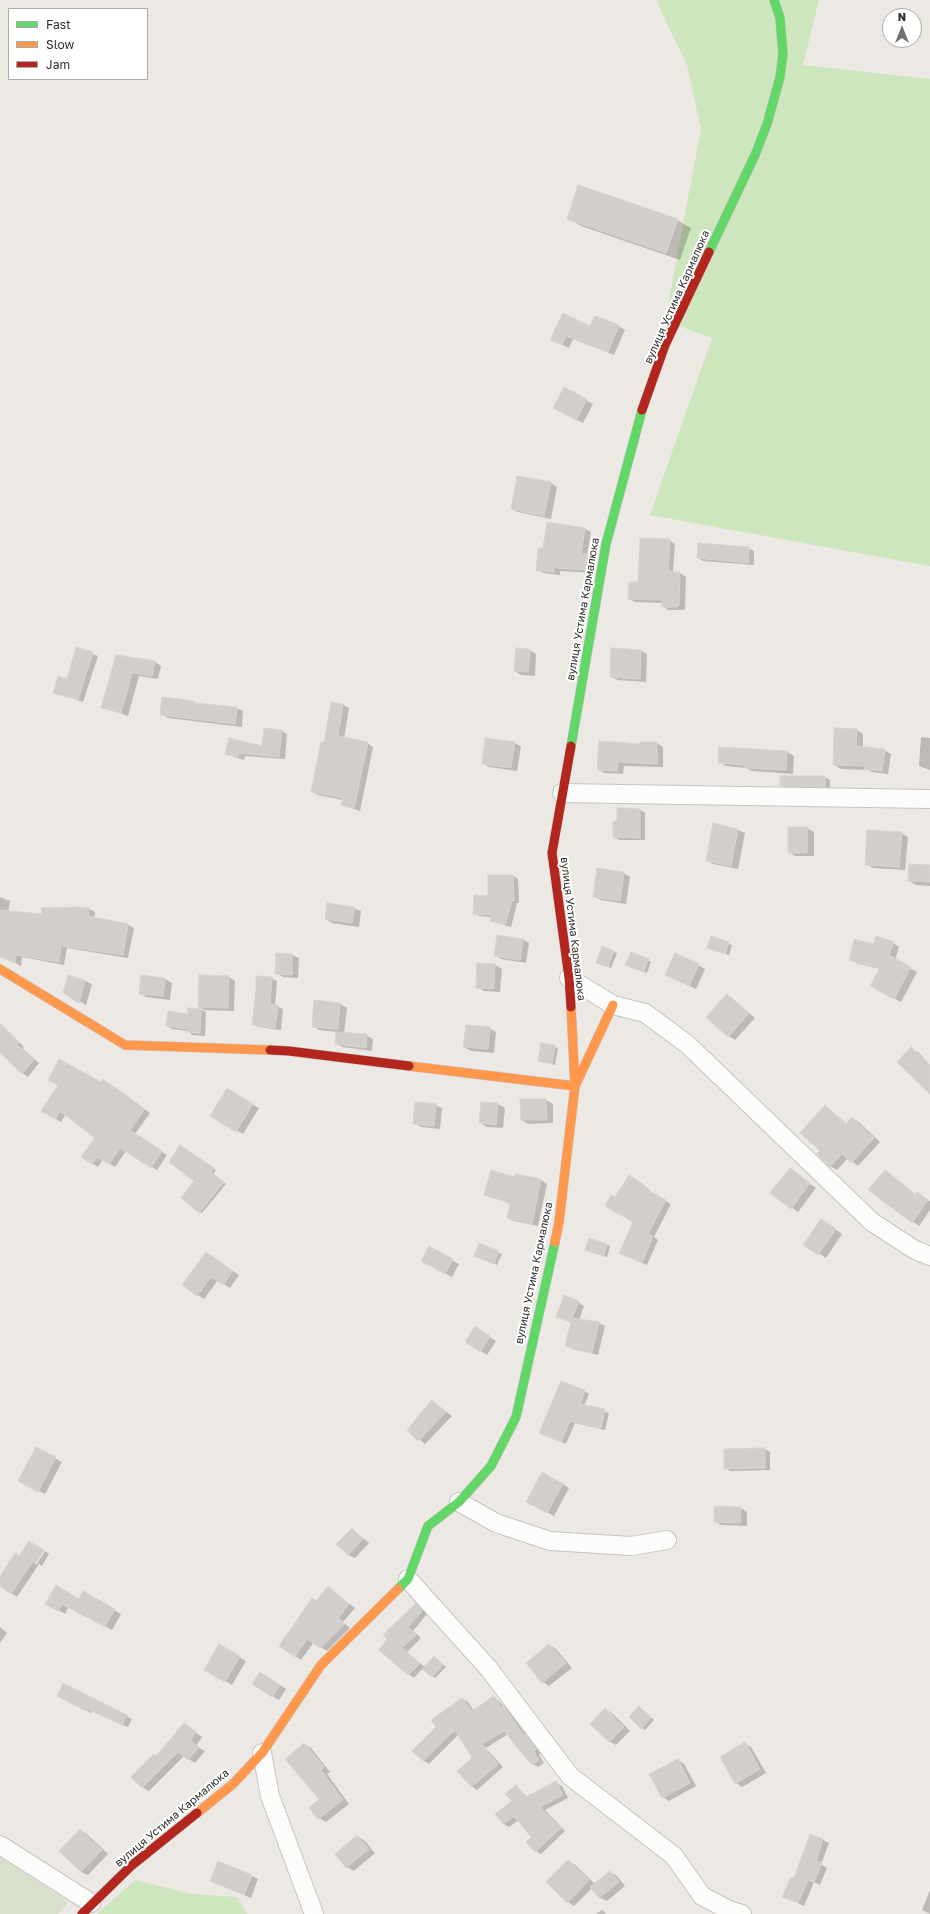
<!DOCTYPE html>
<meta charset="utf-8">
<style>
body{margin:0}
#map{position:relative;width:930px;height:1914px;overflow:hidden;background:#ece8e4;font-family:"Golos Text",sans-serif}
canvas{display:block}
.legend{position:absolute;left:8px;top:8px;width:140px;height:72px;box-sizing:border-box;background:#fff;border:1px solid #ababab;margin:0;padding:5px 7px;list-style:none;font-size:12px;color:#2e2e2e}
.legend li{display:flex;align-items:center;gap:8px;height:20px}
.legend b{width:20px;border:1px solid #ababab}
.north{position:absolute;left:882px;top:8px;width:40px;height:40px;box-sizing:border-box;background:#fff;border:1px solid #ababab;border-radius:50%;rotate:0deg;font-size:11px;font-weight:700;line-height:16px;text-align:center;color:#2e2e2e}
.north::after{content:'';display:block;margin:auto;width:14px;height:18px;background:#706f6e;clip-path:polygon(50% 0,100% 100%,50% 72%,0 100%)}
</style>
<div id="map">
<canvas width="930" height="1914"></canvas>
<ul class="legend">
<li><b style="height:5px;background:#63d668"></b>Fast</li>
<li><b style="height:5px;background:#ff974d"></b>Slow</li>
<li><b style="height:5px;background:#b3261e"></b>Jam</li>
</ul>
<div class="north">N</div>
</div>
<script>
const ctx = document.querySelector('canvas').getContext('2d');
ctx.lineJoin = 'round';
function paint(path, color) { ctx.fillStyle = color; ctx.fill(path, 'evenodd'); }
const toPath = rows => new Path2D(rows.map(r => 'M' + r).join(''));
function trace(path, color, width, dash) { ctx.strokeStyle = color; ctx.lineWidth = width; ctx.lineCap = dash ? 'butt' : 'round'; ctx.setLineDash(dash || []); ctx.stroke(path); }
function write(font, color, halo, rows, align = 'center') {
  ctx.font = font + ' "Golos Text",sans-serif'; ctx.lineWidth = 4; ctx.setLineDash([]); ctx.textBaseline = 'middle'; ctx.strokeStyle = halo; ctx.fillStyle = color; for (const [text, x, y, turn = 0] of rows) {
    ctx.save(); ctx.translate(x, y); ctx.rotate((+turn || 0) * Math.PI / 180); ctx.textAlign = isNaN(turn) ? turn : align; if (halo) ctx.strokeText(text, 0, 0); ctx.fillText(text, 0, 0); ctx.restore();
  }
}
const green = toPath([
 [656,0,819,0,803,65,930,79,930,566,650,515,712,338,665,321,701,129,687,65],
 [135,1880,192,1894,237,1897,247,1914,97,1914]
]);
const cemetery = toPath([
 [0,1856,69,1902,58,1914,0,1914]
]);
const shadow = toPath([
 [568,218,677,220,691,228,680,260,581,226],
 [618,326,625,330,614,355,573,339,569,348,552,340,591,327],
 [565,389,593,404,583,423,561,412],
 [551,483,557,487,551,519,518,512,512,509],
 [548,523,585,529,591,532,587,555,597,558,595,573,560,571,560,575,543,573,537,570,544,549],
 [669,540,675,544,673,573,680,573,686,577,685,609,683,610,668,610,663,606,663,603,635,602,629,599],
 [748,548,754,551,754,565,703,561,698,558],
 [77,648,98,656,83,702,54,692,68,680],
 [530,650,536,654,535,676,521,675,515,671],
 [641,651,647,654,646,682,618,680,611,677],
 [116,656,155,662,161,666,158,679,139,676,128,716,102,707],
 [163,699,236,708,243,711,242,727,168,718,161,714],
 [343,705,349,708,344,739,367,743,373,747,360,811,342,805,343,800,318,795,312,792,325,745],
 [857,730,863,734,863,747,884,750,891,754,888,774,872,772,868,770,841,769,834,765],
 [282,731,287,734,285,759,245,756,244,760,226,754,263,747],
 [921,737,930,738,930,770,919,766],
 [514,743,521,746,517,771,489,767,483,763],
 [657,743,663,747,663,767,624,766,623,774,604,773,598,769,641,745],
 [720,748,787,752,794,756,793,774,752,771,746,768,726,766,719,762],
 [824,777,830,780,830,789,786,789,781,785],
 [640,810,645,813,645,840,619,840,614,837],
 [714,825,738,830,745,833,738,869,713,864,707,861],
 [807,828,814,832,814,856,795,856,789,852],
 [901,833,908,837,905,870,873,868,866,864],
 [930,866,930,886,916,885,909,881],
 [624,873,630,877,626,904,601,900,594,897],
 [513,876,518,879,519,903,517,903,511,927,497,923,491,920,492,917,479,916,474,913],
 [0,897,10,901,8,912,43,915,89,909,95,912,94,919,128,925,134,928,128,958,67,948,64,965,22,957,21,966,7,959,0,926],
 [354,908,361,911,359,927,332,923,326,919],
 [711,937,732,945,729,955,708,948],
 [522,939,529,943,526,963,501,959,495,955],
 [893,943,899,947,895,960,917,972,901,1002,871,986,880,969,856,963,850,959,873,945],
 [603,948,617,953,611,968,600,964],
 [277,954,292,955,299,958,298,978,283,977,276,973],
 [648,960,651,962,647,973,630,966],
 [495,965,502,969,500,992,484,991,477,987],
 [698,965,705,969,696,989,666,975],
 [141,976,165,979,172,983,170,1000,146,997,140,993],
 [69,977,85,981,92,984,86,1005,65,992],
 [229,977,235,981,234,1011,202,1010,206,1012,205,1036,192,1035,188,1031,172,1029,167,1026,188,1015,189,1009,204,1010,199,1007],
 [257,977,271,978,277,981,275,1005,283,1009,281,1030,258,1027,253,1024],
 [727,995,755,1018,735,1040,729,1036],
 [315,1001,340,1004,347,1008,344,1033,366,1035,373,1039,372,1051,342,1047,336,1043,337,1032,319,1030,313,1026],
 [0,1023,24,1047,22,1048,39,1063,28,1077,22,1073,0,1051],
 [489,1028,496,1032,494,1053,471,1051,464,1047],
 [542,1044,558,1048,555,1065,539,1061],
 [911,1049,918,1052,930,1065,930,1093],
 [101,1083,109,1084,150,1113,135,1134,167,1155,157,1170,126,1151,115,1167,103,1159,98,1167,92,1163,96,1137,66,1114,61,1122,43,1111],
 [227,1090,259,1108,243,1134,211,1115],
 [521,1100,546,1100,553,1104,553,1123,528,1124,522,1120],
 [482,1103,498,1104,505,1108,503,1128,487,1127,480,1123],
 [435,1105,442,1108,440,1129,421,1127,414,1123],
 [825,1106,847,1124,853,1119,859,1122,880,1142,858,1166,848,1158,837,1170,830,1166,821,1151],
 [183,1148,216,1170,213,1174,226,1184,202,1213,200,1212,196,1180],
 [790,1169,816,1188,798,1212,772,1193],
 [885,1171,916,1195,930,1201,930,1210,919,1226,869,1190],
 [629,1176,650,1190,649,1192,671,1204,654,1237,658,1240,647,1265,626,1256,634,1221,615,1198],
 [516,1178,541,1180,547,1184,538,1226,514,1221,508,1218,511,1204,485,1194],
 [828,1224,842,1234,826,1258,805,1244],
 [589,1239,610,1246,607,1257,586,1250],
 [480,1245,502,1254,497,1265,478,1257],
 [429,1248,459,1264,452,1277,422,1261],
 [207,1253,239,1275,230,1288,218,1280,204,1299,183,1285],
 [578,1302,584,1306,579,1320,599,1323,605,1326,598,1355,572,1349,566,1346,571,1323,557,1316],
 [482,1332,496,1341,487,1355,467,1342],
 [584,1391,589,1394,584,1406,609,1413,605,1430,575,1423,566,1444,545,1435],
 [432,1401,452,1416,425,1444,408,1430],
 [765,1449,770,1452,770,1470,730,1471,725,1468],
 [55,1458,62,1462,45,1494,26,1485],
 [562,1484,569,1488,554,1516,534,1505],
 [741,1508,747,1512,747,1526,721,1525,715,1521],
 [352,1529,369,1543,355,1558,348,1555],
 [43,1550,34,1564,37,1564,45,1551,49,1554,42,1566,39,1564,17,1597,0,1585,0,1578,20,1557],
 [329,1588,355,1608,343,1622,350,1628,327,1651,314,1642,301,1660,295,1656,316,1602],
 [83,1593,121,1614,112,1630,69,1607,65,1614,46,1603,79,1600],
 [416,1604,427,1614,413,1631,421,1638,407,1652,418,1662,408,1674,380,1650],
 [0,1627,7,1633,0,1643],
 [550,1645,556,1649,572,1668,549,1686,543,1682],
 [219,1646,246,1661,232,1685,206,1670],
 [437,1659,446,1667,435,1678,423,1668,414,1678,409,1675,420,1663,425,1667],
 [267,1677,286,1689,279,1700,272,1696],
 [64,1684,132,1719,128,1727,92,1711,91,1713,63,1699],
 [494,1697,509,1710,527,1737,531,1739,542,1753,539,1755,544,1763,538,1767,533,1764,508,1734,486,1748,503,1767,477,1790,471,1786,474,1758,459,1734,429,1764,423,1760,462,1699,468,1702,474,1711],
 [605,1709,612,1713,630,1731,616,1745,609,1741],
 [642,1709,654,1720,645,1730,630,1717],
 [184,1724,202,1737,196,1746,205,1751,195,1763,184,1756,149,1791,142,1787,157,1757],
 [304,1744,311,1748,330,1772,327,1774,349,1804,326,1822,319,1818,320,1799],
 [745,1744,751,1747,766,1773,742,1787,736,1783],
 [678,1760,684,1764,696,1786,669,1801,663,1797],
 [556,1783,562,1786,568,1798,545,1810,565,1831,541,1854,536,1851,532,1837,519,1820,509,1827,504,1824,497,1814,513,1802,516,1787,528,1797],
 [80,1830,87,1834,108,1854,88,1875,81,1872],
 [357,1836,364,1840,375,1853,354,1871,347,1867],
 [823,1840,829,1843,821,1864,827,1868,820,1885,814,1882,804,1906,784,1897],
 [568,1861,575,1865,595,1884,610,1872,617,1876,625,1886,607,1901,600,1898,592,1888,574,1906,568,1902],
 [252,1876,258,1879,251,1898,211,1881],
 [930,1890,930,1914,922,1910],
 [602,1910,606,1914,596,1914]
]);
const building = toPath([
 [578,185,678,219,666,253,567,219,578,185],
 [563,313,590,326,595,316,619,325,608,352,566,336,562,345,550,340,563,313],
 [564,387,587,399,576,420,553,408,564,387],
 [517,476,551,482,544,516,511,509,517,476],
 [547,522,585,528,581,554,592,554,589,570,554,568,554,572,536,571,538,548,543,548,547,522],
 [640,538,670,539,668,572,680,572,679,605,677,607,662,607,662,600,628,599,629,582,638,582,640,538],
 [698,543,749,547,748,563,697,558,698,543],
 [76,647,93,652,78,700,53,693,58,676,67,679,76,647],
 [516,648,530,649,528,672,514,671,516,648],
 [611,648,641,650,640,679,610,677,611,648],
 [116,655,155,661,152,676,132,673,121,713,101,708,116,655],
 [162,697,195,701,195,703,237,707,235,724,160,715,162,697],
 [331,702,343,704,338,736,368,742,354,808,341,805,343,798,311,792,321,742,324,743,331,702],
 [264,728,282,730,279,757,239,753,238,757,225,754,229,738,262,746,264,728],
 [834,728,857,729,856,746,885,749,882,771,864,769,865,766,833,765,834,728],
 [485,738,515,742,511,768,482,764,485,738],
 [599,741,640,744,640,742,657,742,657,764,618,762,617,771,597,770,599,741],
 [719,747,787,751,786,770,745,768,745,765,718,763,719,747],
 [780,776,825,776,825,787,780,786,780,776],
 [617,808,640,809,640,838,613,837,613,821,617,821,617,808],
 [713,823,738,829,731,866,706,861,713,823],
 [788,827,808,827,807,853,788,853,788,827],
 [867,830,902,832,899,867,865,865,867,830],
 [909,864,930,865,930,882,908,881,909,864],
 [597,868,624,872,620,901,593,897,597,868],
 [488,875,513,875,514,901,512,901,505,925,490,921,492,915,473,914,474,895,488,896,488,875],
 [327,903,355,907,352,923,325,919,327,903],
 [75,907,89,908,88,916,128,924,123,955,61,946,59,962,16,955,15,963,0,957,0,910,42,914,41,908,75,907],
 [497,935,523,939,520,960,494,956,497,935],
 [711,936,729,942,725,954,707,948,711,936],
 [876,936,894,942,889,955,911,967,894,999,870,986,880,968,849,960,854,939,873,944,876,936],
 [602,946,614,951,608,967,596,963,602,946],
 [631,952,649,959,643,972,625,965,631,952],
 [276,953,292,954,292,975,275,974,276,953],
 [675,953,699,964,689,986,665,975,675,953],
 [477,963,495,964,494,989,476,988,477,963],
 [68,975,85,980,79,1003,63,993,68,975],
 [141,975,165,978,163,996,139,994,141,975],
 [199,975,229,976,228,1008,198,1007,199,975],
 [256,976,272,977,270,1004,278,1005,275,1028,252,1025,256,992,256,976],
 [727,994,749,1013,728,1037,706,1017,727,994],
 [314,1000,340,1003,338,1029,312,1027,314,1000],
 [188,1008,201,1009,200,1033,186,1032,187,1029,166,1026,168,1011,187,1014,188,1008],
 [0,1024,19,1043,17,1045,34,1059,22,1074,0,1052,0,1024],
 [466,1025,490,1027,488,1049,463,1047,466,1025],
 [336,1032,367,1034,366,1048,335,1044,336,1032],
 [541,1043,555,1045,552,1064,538,1061,541,1043],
 [911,1047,930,1066,930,1094,897,1062,911,1047],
 [59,1059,101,1082,103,1079,145,1109,130,1130,162,1151,151,1168,120,1148,109,1164,97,1157,92,1164,81,1157,95,1138,60,1111,55,1119,41,1111,58,1085,48,1080,59,1059],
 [227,1088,253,1104,236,1132,210,1116,227,1088],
 [520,1099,546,1099,547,1120,521,1120,520,1099],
 [415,1102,436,1104,434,1126,413,1124,415,1102],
 [481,1102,498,1103,496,1125,479,1123,481,1102],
 [825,1105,846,1124,852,1117,874,1138,851,1163,842,1154,830,1167,817,1154,820,1151,800,1133,825,1105],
 [180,1145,214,1168,211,1172,224,1182,199,1213,181,1198,194,1181,169,1162,180,1145],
 [790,1168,810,1183,791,1209,770,1193,790,1168],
 [491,1170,515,1177,516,1174,541,1179,532,1224,507,1218,510,1203,484,1195,491,1170],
 [885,1170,916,1195,917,1192,928,1200,912,1223,868,1190,885,1170],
 [629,1175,646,1186,644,1188,666,1200,648,1234,653,1236,642,1263,619,1253,633,1222,605,1206,611,1195,615,1197,629,1175],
 [821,1219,836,1229,818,1255,803,1245,821,1219],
 [589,1238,607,1244,604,1256,585,1250,589,1238],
 [479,1243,499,1251,494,1264,474,1256,479,1243],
 [429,1246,453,1259,445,1274,421,1261,429,1246],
 [206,1252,233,1271,223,1285,211,1277,197,1296,182,1285,206,1252],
 [564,1295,579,1301,572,1318,599,1322,592,1353,565,1346,571,1322,556,1317,564,1295],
 [475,1326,490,1336,480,1352,465,1342,475,1326],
 [561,1381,585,1390,580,1404,605,1409,601,1428,570,1421,561,1442,539,1433,561,1381],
 [432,1400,446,1412,418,1441,407,1430,432,1400],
 [36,1447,56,1457,38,1492,18,1481,36,1447],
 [765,1448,765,1468,724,1469,724,1449,765,1448],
 [542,1472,563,1484,547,1513,526,1502,542,1472],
 [714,1506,741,1507,740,1523,714,1522,714,1506],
 [352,1528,363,1539,348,1555,336,1544,352,1528],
 [29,1541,44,1550,36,1563,33,1561,11,1594,0,1586,0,1576,15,1553,19,1556,29,1541],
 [56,1585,79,1599,83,1591,115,1609,105,1627,62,1604,58,1611,45,1604,56,1585],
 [328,1586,349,1604,338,1618,345,1624,320,1648,307,1639,295,1657,279,1646,312,1598,316,1601,328,1586],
 [416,1603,422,1611,408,1627,416,1635,402,1648,419,1663,408,1675,379,1650,387,1639,383,1635,416,1603],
 [219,1644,240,1656,225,1682,204,1670,219,1644],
 [549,1644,566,1663,542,1683,526,1663,549,1644],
 [434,1656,443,1665,432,1677,422,1669,434,1656],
 [260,1672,280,1685,272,1697,252,1684,260,1672],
 [63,1683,127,1715,122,1725,87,1709,86,1711,57,1696,63,1683],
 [494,1696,501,1707,503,1705,524,1736,525,1735,537,1749,534,1752,539,1760,532,1765,504,1731,482,1744,498,1764,471,1787,457,1771,472,1758,455,1730,423,1761,412,1751,436,1727,431,1720,462,1698,472,1711,494,1696],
 [639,1706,651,1718,641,1729,629,1717,639,1706],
 [605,1708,624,1727,609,1742,590,1724,605,1708],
 [184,1723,196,1732,190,1741,199,1747,188,1760,178,1752,142,1788,131,1777,154,1754,156,1756,184,1723],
 [745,1742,760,1769,735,1784,720,1757,745,1742],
 [304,1743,324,1767,321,1770,343,1800,318,1819,309,1808,319,1799,285,1759,304,1743],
 [678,1759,690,1783,662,1798,649,1774,678,1759],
 [556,1781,563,1795,540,1807,561,1828,535,1852,526,1842,531,1837,514,1816,503,1824,495,1814,512,1801,505,1794,516,1785,526,1797,556,1781],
 [80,1829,102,1850,81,1872,59,1851,80,1829],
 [810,1834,823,1839,816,1861,822,1863,814,1882,808,1880,798,1903,782,1897,791,1877,794,1878,810,1834],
 [357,1835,369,1849,346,1868,335,1854,357,1835],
 [568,1860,589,1880,567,1903,546,1882,568,1860],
 [218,1861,252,1875,244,1895,210,1881,218,1861],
 [610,1871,619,1882,599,1898,590,1887,610,1871]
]);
const street = toPath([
 [562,793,930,799],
 [569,978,613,1005,645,1013,687,1044,872,1222,915,1250,930,1256],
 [459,1502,496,1523,550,1541,631,1546,667,1540],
 [408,1579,489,1669,570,1776,674,1856,702,1896,729,1910,742,1914],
 [262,1753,270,1796,314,1914],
 [0,1845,91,1903]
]);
const fast = toPath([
 [709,252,755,155,767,124,780,77,783,54,780,18,774,0],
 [571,746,606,544,642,410],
 [398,1589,408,1579,428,1526,459,1502,491,1466,516,1417,555,1242]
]);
const slow = toPath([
 [0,969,125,1045,270,1050],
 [409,1066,575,1086,613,1005],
 [555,1242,559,1222,575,1086,571,1007],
 [197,1813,233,1784,262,1753,321,1665,398,1589]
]);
const jam = toPath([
 [642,410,665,345,709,252],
 [571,1007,569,978,552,853,571,746],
 [270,1050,289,1051,409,1066],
 [82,1914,131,1866,197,1813]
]);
const streetNames = [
 ["вулиця Устима Кармалюка",677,297,-66],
 ["вулиця Устима Кармалюка",583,609,-80],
 ["вулиця Устима Кармалюка",573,929,83],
 ["вулиця Устима Кармалюка",534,1273,-78],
 ["вулиця Устима Кармалюка",172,1818,-40]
];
paint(green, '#cee6be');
paint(cemetery, '#d8e0cc');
paint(shadow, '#0003');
paint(building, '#d1cecb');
trace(building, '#d7d4d0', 1);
trace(street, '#c5c4c5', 20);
trace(fast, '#c5c4c5', 10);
trace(slow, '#c5c4c5', 10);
trace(jam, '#c5c4c5', 10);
trace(street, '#fcfcfb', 18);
trace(fast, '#63d668', 9);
trace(slow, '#ff974d', 9);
trace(jam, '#b3261e', 9);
write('11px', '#2e2e2e', '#fff', streetNames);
</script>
